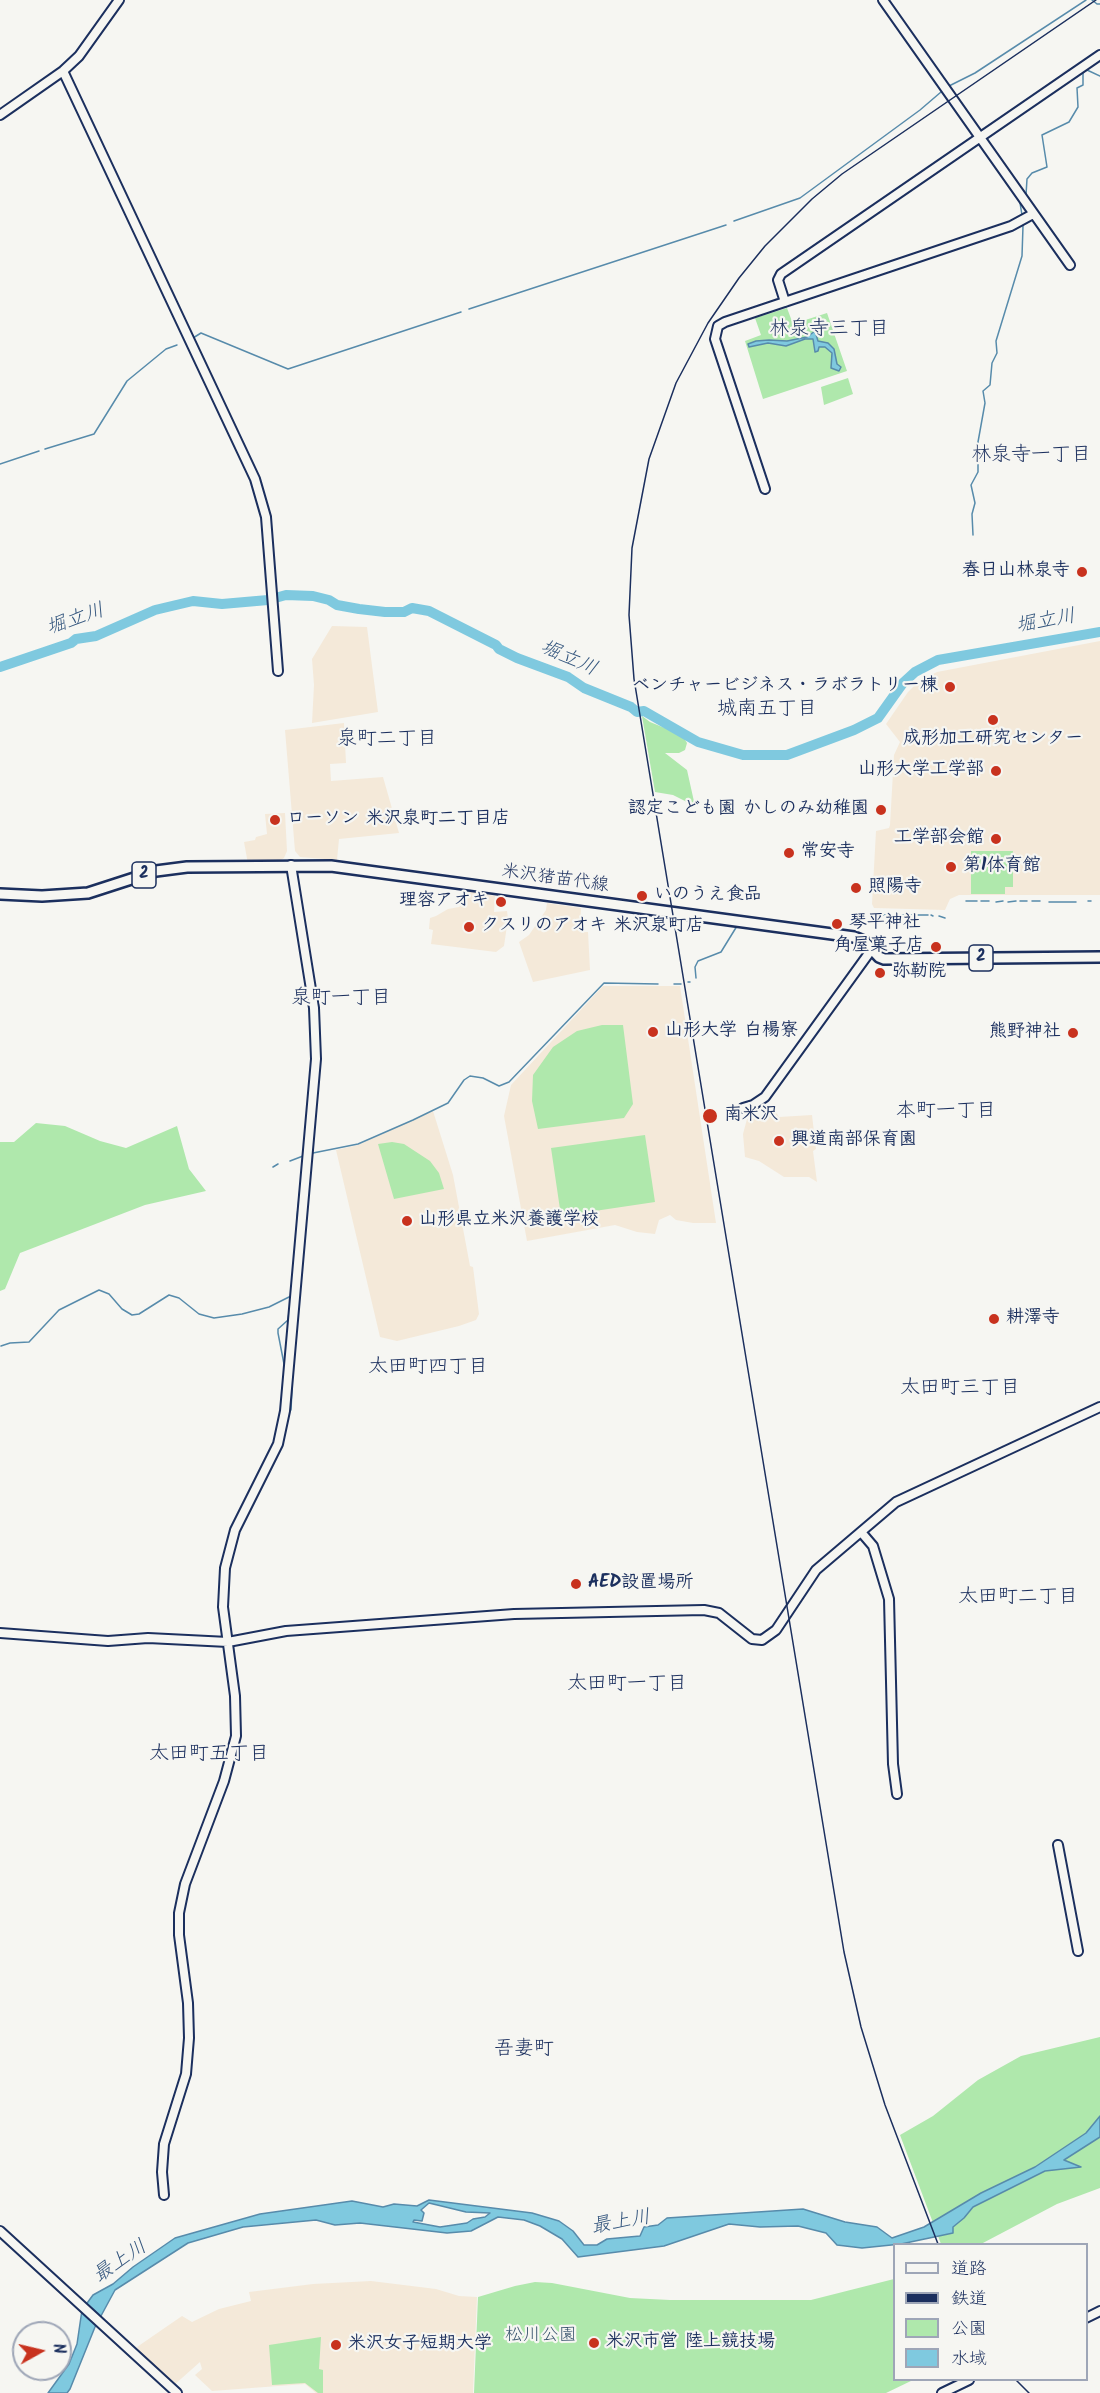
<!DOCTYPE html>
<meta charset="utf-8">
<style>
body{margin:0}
#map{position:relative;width:1100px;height:2393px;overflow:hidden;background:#f6f6f2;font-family:Kalam,"Klee One",sans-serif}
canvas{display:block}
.legend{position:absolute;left:893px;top:2243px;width:195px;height:138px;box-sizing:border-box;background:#f6f6f2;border:2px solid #9ea6b7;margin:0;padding:8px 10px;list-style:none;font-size:18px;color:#1b2f5e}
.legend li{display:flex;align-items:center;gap:12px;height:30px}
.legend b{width:30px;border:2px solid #9ea6b7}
.north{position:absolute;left:12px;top:2321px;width:60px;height:60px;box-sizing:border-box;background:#f6f6f2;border:2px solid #9ea6b7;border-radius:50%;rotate:82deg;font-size:16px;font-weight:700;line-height:24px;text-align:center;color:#1b2f5e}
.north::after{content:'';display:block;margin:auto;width:21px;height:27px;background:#c8321e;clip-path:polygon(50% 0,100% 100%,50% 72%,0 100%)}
</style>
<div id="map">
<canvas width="1100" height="2393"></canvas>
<ul class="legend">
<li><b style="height:8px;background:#f6f6f2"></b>道路</li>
<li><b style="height:8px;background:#1b2f5e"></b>鉄道</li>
<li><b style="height:16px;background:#afe8ac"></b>公園</li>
<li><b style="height:16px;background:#7fc9df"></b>水域</li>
</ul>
<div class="north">N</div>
</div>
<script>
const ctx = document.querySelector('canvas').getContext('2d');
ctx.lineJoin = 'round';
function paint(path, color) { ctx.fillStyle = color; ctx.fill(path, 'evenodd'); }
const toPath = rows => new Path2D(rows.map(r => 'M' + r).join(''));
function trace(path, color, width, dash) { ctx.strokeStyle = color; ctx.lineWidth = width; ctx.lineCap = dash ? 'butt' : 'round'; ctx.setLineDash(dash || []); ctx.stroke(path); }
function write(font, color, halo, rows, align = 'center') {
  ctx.font = font + ' Kalam,"Klee One",sans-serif'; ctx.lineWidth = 4.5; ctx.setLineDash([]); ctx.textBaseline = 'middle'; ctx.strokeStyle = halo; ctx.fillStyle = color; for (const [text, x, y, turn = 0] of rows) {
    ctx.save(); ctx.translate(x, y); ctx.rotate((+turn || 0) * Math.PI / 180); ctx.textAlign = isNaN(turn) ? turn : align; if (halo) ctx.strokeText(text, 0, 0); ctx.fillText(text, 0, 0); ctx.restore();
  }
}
const built = toPath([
 [332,626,367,627,378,712,312,723,314,685,312,659],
 [1100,641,1100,895,959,895,950,899,945,910,874,908,872,904,876,831,889,828,890,825,894,755,900,742,886,724,908,692,919,681,937,672],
 [344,723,346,763,330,764,331,781,383,777,399,833,339,839,337,860,300,857,295,851,285,730],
 [285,813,287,851,284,858,279,861,248,864,244,842,255,840,256,837,267,834,265,814],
 [468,891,495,896,494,912,507,911,508,919,504,946,496,952,431,944,433,930,429,929,430,918,436,916,448,909,459,907,467,900],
 [547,903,581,908,580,932,588,932,590,970,533,982,519,942,529,935,546,910],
 [603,986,680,986,716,1223,693,1223,676,1220,670,1215,659,1220,655,1234,637,1232,615,1225,527,1241,504,1116,511,1085],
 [433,1111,453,1175,470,1266,473,1267,479,1314,476,1320,459,1326,397,1341,380,1337,336,1150,358,1145],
 [776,1112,779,1117,812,1115,816,1149,813,1151,817,1182,809,1177,784,1177,759,1161,745,1157,743,1134,747,1119],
 [371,2281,436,2289,459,2296,477,2297,473,2393,316,2393,305,2384,212,2391,195,2375,202,2369,200,2362,173,2386,141,2355,137,2347,182,2316,192,2322,219,2309,251,2301,249,2292,313,2284]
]);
const green = toPath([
 [787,308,793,324,827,313,847,371,763,399,745,341,761,335,755,318],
 [848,378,853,394,824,405,821,387],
 [642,716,650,722,682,735,687,743,685,750,679,753,665,753,687,770,695,806,673,795,655,792],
 [971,851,1013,851,1013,887,1005,887,1005,894,971,894],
 [602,1025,623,1025,633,1104,624,1118,538,1129,532,1101,533,1075,553,1047,577,1031],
 [36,1123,65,1126,100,1141,126,1148,177,1126,189,1169,206,1191,145,1205,20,1253,5,1289,0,1291,0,1142,14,1142],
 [645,1135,655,1202,561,1216,551,1148],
 [392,1142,404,1144,430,1161,439,1173,444,1189,394,1199,378,1144],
 [1100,2037,1100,2188,1057,2204,981,2244,941,2244,900,2135,933,2116,978,2080,1021,2056],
 [894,2279,894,2380,913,2380,886,2393,474,2393,478,2297,515,2286,535,2282,552,2283,630,2298,670,2300,811,2300],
 [321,2337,319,2369,323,2370,323,2393,318,2393,305,2383,272,2385,269,2345]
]);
const water = toPath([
 [815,331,818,341,828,343,834,349,837,364,841,367,839,371,831,368,832,353,825,347,819,347,818,351,815,352,813,339,805,339,786,346,768,343,749,347,748,344,756,341,769,340,787,341,807,337,815,331],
 [1100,2116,1100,2137,1064,2160,1081,2167,1045,2171,973,2207,964,2218,953,2227,953,2233,901,2244,862,2248,837,2245,826,2233,798,2226,760,2227,729,2224,664,2246,578,2257,562,2239,540,2226,524,2220,498,2217,471,2231,447,2233,360,2223,335,2225,316,2220,243,2227,188,2243,115,2290,95,2327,70,2389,67,2393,48,2393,69,2364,77,2344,82,2310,93,2295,113,2284,133,2267,175,2238,260,2214,352,2201,383,2207,394,2204,417,2206,429,2200,532,2213,559,2221,573,2231,584,2245,597,2245,607,2239,640,2236,644,2227,658,2225,667,2218,803,2209,845,2222,877,2227,892,2238,924,2227,981,2193,1035,2167,1086,2133,1100,2116],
 [429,2203,466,2212,490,2213,485,2217,473,2219,467,2223,440,2227,413,2222,414,2220,422,2221,424,2213,421,2210,429,2203]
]);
const stream = toPath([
 [1092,0,1097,4,1100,4],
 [949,86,975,73,1086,0],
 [1026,195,1027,179,1032,173,1047,167,1042,135,1069,122,1078,107,1077,88,1083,85,1083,72,1087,70,1100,76],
 [1020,203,1022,215],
 [734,221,800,198,920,110,941,92],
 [469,309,726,225],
 [193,338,201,333,288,369,461,312],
 [45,449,94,434,127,381,166,349,177,345],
 [0,464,39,451],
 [973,535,972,514,975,503,971,485,978,472,978,442,985,403,983,391,990,385,992,363,997,353,996,341,1022,256,1023,226],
 [966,901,977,901],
 [981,901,989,901],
 [1020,901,1027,901],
 [1032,901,1040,901],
 [1088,901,1091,901],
 [996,902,1003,901],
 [1008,902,1016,901],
 [1049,902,1076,902],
 [876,915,915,915],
 [918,915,928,915],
 [931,915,933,916],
 [939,916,945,918],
 [696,978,695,967,698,961,721,952,737,926],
 [688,982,690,982],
 [674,984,681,984],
 [313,1153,358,1144,413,1120,448,1103,464,1080,470,1076,483,1078,499,1086,509,1082,604,983,658,984],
 [290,1161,303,1156],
 [273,1167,278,1164],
 [297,1217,303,1162],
 [293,1272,297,1230],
 [290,1301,293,1277],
 [1,1346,10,1343,29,1342,59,1310,99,1290,109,1294,122,1309,132,1315,139,1314,169,1295,179,1298,199,1314,214,1318,242,1314,269,1307,291,1296],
 [284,1364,278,1333,278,1329,288,1320,289,1312],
 [291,1410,292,1389]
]);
const river = toPath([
 [0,667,71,643,76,639,96,636,155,610,193,601,222,604,268,600,286,595,313,596,329,600,337,605,359,609,385,612,404,612,412,608,429,611,496,645,499,649,517,658,568,677,584,688,631,707,637,712,644,711,698,742,743,755,787,755,854,730,878,718,903,683,915,672,938,660,1100,632]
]);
const secondary = toPath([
 [883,0,1070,265],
 [63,71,255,479,266,517,278,671],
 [0,115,63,71,79,56,119,0],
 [785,302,778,280,781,274,1100,55],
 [765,489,715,339,718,326,725,322,1011,226,1033,214],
 [743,1108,753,1105,765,1097,872,949],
 [861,1532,873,1546,889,1599,893,1764,897,1794],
 [0,1633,108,1641,148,1638,228,1642,286,1631,514,1614,704,1610,719,1613,752,1639,762,1640,776,1630,816,1570,896,1502,1100,1407],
 [1058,1845,1078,1951],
 [164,2195,162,2172,164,2144,186,2074,189,2038,188,2003,179,1935,179,1913,185,1884,224,1781,236,1736,235,1696,223,1607,225,1568,235,1530,278,1444,285,1411,316,1059,314,1008,291,865],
 [0,2231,177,2393],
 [1086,2318,1100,2311],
 [942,2393,969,2380]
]);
const primary = toPath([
 [0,894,42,896,88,893,156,871,187,867,331,866,854,937,864,941,879,957,884,959,1100,957]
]);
const rail = toPath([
 [938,2244,885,2105,861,2027,844,1952,634,679,629,615,632,548,649,459,676,383,708,323,739,278,765,246,812,199,842,174,1096,0],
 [1016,2380,1029,2393]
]);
const markers = [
 [1082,572,6,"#c8321e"],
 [950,687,6,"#c8321e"],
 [993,720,6,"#c8321e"],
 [996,771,6,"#c8321e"],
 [881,810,6,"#c8321e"],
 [275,820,6,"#c8321e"],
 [996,839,6,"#c8321e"],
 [789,853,6,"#c8321e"],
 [951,867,6,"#c8321e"],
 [856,888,6,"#c8321e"],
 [642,896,6,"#c8321e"],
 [501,902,6,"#c8321e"],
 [837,924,6,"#c8321e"],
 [469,927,6,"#c8321e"],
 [936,947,6,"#c8321e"],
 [880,973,6,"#c8321e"],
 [653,1032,6,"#c8321e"],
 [1073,1033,6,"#c8321e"],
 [710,1116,8,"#c8321e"],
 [779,1141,6,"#c8321e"],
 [407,1221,6,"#c8321e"],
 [994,1319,6,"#c8321e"],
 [576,1584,6,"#c8321e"],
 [594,2343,6,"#c8321e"],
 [336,2345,6,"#c8321e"]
];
const shields = [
 [144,875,24],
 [981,958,24]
];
const shieldNames = [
 ["2",144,875],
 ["2",981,958]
];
const poiNames = [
 ["春日山林泉寺",1070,572,"right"],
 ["ベンチャービジネス・ラボラトリー棟",938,687,"right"],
 ["成形加工研究センター",993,740,"center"],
 ["山形大学工学部",984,771,"right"],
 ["認定こども園 かしのみ幼稚園",869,810,"right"],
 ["ローソン 米沢泉町二丁目店",287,820],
 ["工学部会館",984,839,"right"],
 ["常安寺",801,853],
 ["第1体育館",963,867],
 ["照陽寺",868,888],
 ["いのうえ食品",654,896],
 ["理容アオキ",489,902,"right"],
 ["琴平神社",849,924],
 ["クスリのアオキ 米沢泉町店",481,927],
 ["角屋菓子店",924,947,"right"],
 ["弥勒院",892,973],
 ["山形大学 白楊寮",665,1032],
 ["熊野神社",1061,1033,"right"],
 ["南米沢",724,1116],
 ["興道南部保育園",791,1141],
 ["山形県立米沢養護学校",419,1221],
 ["耕澤寺",1006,1319],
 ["AED設置場所",588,1584],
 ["米沢市営 陸上競技場",606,2343],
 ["米沢女子短期大学",348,2345]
];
const streetNames = [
 ["米沢猪苗代線",555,880,8]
];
const parkNames = [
 ["松川公園",541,2337]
];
const neighbourhoodNames = [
 ["林泉寺三丁目",829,331],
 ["林泉寺一丁目",1031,457],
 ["城南五丁目",767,711],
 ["泉町二丁目",387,741],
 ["泉町一丁目",341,1000],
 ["本町一丁目",946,1113],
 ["太田町四丁目",428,1369],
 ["太田町三丁目",960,1390],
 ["太田町二丁目",1018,1599],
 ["太田町一丁目",627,1686],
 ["太田町五丁目",209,1756],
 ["吾妻町",524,2051]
];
const waterNames = [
 ["堀立川",76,621,-19],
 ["堀立川",1046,623,-10],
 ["堀立川",568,660,24],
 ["最上川",621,2224,-10],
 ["最上川",121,2263,-34]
];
paint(built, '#f4e9d9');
paint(green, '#afe8ac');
paint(water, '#7fc9df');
trace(water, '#578bab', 1.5);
trace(stream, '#578bab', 1.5);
trace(river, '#7fc9df', 10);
trace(secondary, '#1b2f5e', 12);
trace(primary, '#1b2f5e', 14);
trace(secondary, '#f6f6f2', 8);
trace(primary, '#f6f6f2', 9);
trace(rail, '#1b2f5e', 1.5);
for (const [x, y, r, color] of markers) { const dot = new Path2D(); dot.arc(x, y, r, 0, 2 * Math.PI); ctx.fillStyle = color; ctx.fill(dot); trace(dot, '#f6f6f2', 2); }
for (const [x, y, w] of shields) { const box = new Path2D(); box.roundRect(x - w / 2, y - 13, w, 26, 4.5); ctx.fillStyle = '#f6f6f2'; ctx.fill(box); trace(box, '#1b2f5e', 1.5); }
write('bold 16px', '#1b2f5e', null, shieldNames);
write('bold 18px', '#1b2f5e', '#f6f6f2', poiNames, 'left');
write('18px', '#1b2f5e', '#f6f6f2', streetNames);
write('18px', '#39546e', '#f6f6f2', parkNames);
write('20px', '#1b2f5e', '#f6f6f2', neighbourhoodNames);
write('italic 20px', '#34567e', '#f6f6f2', waterNames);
</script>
